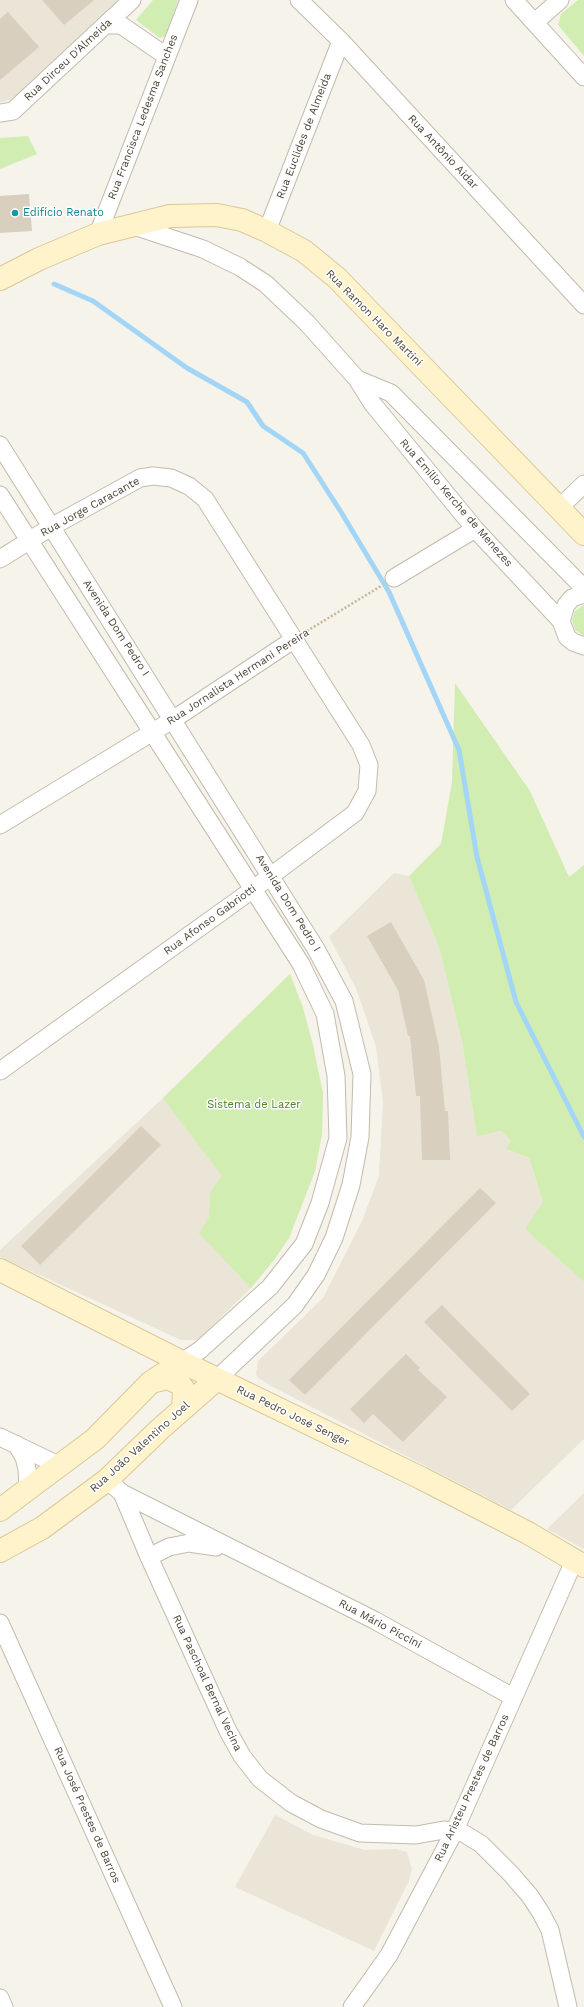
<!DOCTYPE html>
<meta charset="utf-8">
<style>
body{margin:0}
canvas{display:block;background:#f6f3eb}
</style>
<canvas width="584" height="2007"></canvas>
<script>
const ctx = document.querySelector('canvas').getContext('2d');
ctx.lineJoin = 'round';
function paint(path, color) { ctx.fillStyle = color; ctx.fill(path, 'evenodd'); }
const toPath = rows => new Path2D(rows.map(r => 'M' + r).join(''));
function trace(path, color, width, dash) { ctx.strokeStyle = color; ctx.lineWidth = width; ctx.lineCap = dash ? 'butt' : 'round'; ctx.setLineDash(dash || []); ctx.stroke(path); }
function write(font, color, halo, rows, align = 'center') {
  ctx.font = font + ' "Work Sans",sans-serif'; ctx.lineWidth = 3; ctx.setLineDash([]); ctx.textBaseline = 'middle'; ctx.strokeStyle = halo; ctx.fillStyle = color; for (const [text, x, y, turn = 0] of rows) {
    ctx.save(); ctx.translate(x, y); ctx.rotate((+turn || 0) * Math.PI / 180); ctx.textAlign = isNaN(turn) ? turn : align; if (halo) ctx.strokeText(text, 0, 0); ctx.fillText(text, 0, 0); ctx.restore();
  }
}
const residential = toPath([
 [0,0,121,0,13,99,0,102],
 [394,873,409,876,439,947,462,1042,477,1135,501,1131,511,1141,507,1150,529,1158,543,1202,526,1229,584,1282,584,1439,511,1510,271,1386,258,1378,256,1374,258,1361,323,1298,362,1221,379,1176,383,1102,376,1047,356,988,329,937],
 [290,974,303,1008,313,1045,323,1094,322,1134,315,1171,289,1238,274,1260,251,1288,198,1340,181,1340,0,1257,0,1250,163,1098],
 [584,1493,584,1549,547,1529],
 [275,1815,313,1835,365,1850,396,1849,407,1852,412,1869,409,1881,374,1951,235,1887]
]);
const green = toPath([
 [153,0,178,0,166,36,160,38,136,20],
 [578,0,584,0,584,56,558,25,561,14],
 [28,136,37,154,0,169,0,138],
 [584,605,584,636,575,630,572,620,575,611],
 [455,683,530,791,569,877,584,865,584,1282,525,1229,543,1202,529,1158,506,1149,511,1141,501,1131,477,1136,462,1042,439,947,409,876,441,844,452,782],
 [290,974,303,1008,313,1045,323,1094,322,1134,315,1171,289,1238,274,1260,251,1288,199,1233,209,1217,210,1192,222,1176,163,1098]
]);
const stream = toPath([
 [54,284,93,301,187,368,247,402,263,426,303,453,341,512,389,592,459,750,477,857,516,1002,584,1137]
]);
const building = toPath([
 [42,0,94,0,64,25],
 [8,12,39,47,0,80,0,19],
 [29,194,32,231,0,233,0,196],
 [391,922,424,980,439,1047,445,1111,448,1111,450,1160,422,1160,420,1096,416,1096,410,1036,408,1036,398,990,367,936],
 [141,1126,161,1145,40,1265,21,1246],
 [480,1188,496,1203,305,1395,289,1380],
 [442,1305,530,1394,512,1411,424,1322],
 [406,1354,420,1368,418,1370,447,1397,403,1442,373,1414,364,1423,350,1409]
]);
const path = toPath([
 [307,631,381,586]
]);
const street = toPath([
 [299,0,341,41,584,305],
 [514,0,584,77],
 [535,22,560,0],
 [106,25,121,25,166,56],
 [0,113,13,111,132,0],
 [131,225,203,249,240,267,266,284,307,323,357,379,372,403,475,529,561,621],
 [267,231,341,41],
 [98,234,189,0],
 [357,379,391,393,584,588],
 [0,445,316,949,344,1001,362,1074,360,1137,351,1185,334,1238,316,1275,295,1305,217,1379],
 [0,495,301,964,325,1014,336,1076,338,1138,320,1203,304,1244,270,1287,200,1350,182,1362],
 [559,508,584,484],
 [0,559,51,527,140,478,153,476,171,478,189,486,205,499,361,745,369,765,367,791,355,813,252,890,0,1071],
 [394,578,475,529],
 [584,594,572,598,566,605,561,621,567,637,573,642,584,646],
 [0,825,174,719,293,640],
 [0,1437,60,1466],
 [16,1444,24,1457,27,1469,28,1489],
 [107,1480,122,1493,149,1557,228,1731,242,1756,260,1779,291,1803,321,1819,360,1833,416,1835,444,1830,463,1833,481,1844,511,1874,530,1896,541,1913,550,1930,568,2007],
 [122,1493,374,1620,513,1697],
 [149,1557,169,1547,189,1543,216,1547],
 [0,1623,173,2007],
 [0,1998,4,2007],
 [352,2007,389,1955,454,1832,575,1559]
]);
const secondary = toPath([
 [0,279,39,259,98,234,170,216,217,215,242,220,267,231,304,251,337,278,584,534],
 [0,1270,182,1362,421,1478,528,1533,584,1566],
 [151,1382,168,1378,180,1384,184,1390,183,1408],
 [0,1510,95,1439,151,1382,182,1362],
 [0,1551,42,1528,107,1480,160,1429,217,1379]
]);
const markers = [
 [15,213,4,"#0f9aa8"]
];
const streetNames = [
 ["Rua Dirceu D'Almeida",68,60,-43],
 ["Rua Francisca Ledesma Sanches",143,117,-69],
 ["Rua Euclides de Almeida",304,136,-69],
 ["Rua Antônio Aidar",443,152,47],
 ["Rua Ramon Haro Martini",374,318,45],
 ["Rua Emílio Kerche de Menezes",456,503,49],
 ["Rua Jorge Caracante",90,507,-29],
 ["Avenida Dom Pedro I",116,628,57],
 ["Rua Jornalista Hermani Pereira",238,677,-33],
 ["Avenida Dom Pedro I",288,903,58],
 ["Rua Afonso Gabriotti",210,920,-36],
 ["Rua Pedro José Senger",293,1416,26],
 ["Rua João Valentino Joel",140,1447,-42],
 ["Rua Mário Piccini",380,1624,28],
 ["Rua Paschoal Bernal Vecina",207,1683,65],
 ["Rua Aristeu Prestes de Barros",472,1788,-65],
 ["Rua José Prestes de Barros",87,1815,66]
];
const cultureNames = [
 ["Edifício Renato",23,213]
];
const parkNames = [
 ["Sistema de Lazer",254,1105]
];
paint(residential, '#ebe5d8');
paint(green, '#d2edb1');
trace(stream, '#a3d5f7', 5);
paint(building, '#d9cfbf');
trace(street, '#c3bbac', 19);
trace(secondary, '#dac897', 24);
trace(path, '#c6b79c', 2.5, [2, 2]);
trace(street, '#fff', 17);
trace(secondary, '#fff3cc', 22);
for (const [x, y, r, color] of markers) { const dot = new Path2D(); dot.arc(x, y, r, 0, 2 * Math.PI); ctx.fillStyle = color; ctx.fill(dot); trace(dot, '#fff', 1.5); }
write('11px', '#4c4437', '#fff', streetNames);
write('11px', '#0d838f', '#fff', cultureNames, 'left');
write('11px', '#498424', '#fff', parkNames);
</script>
